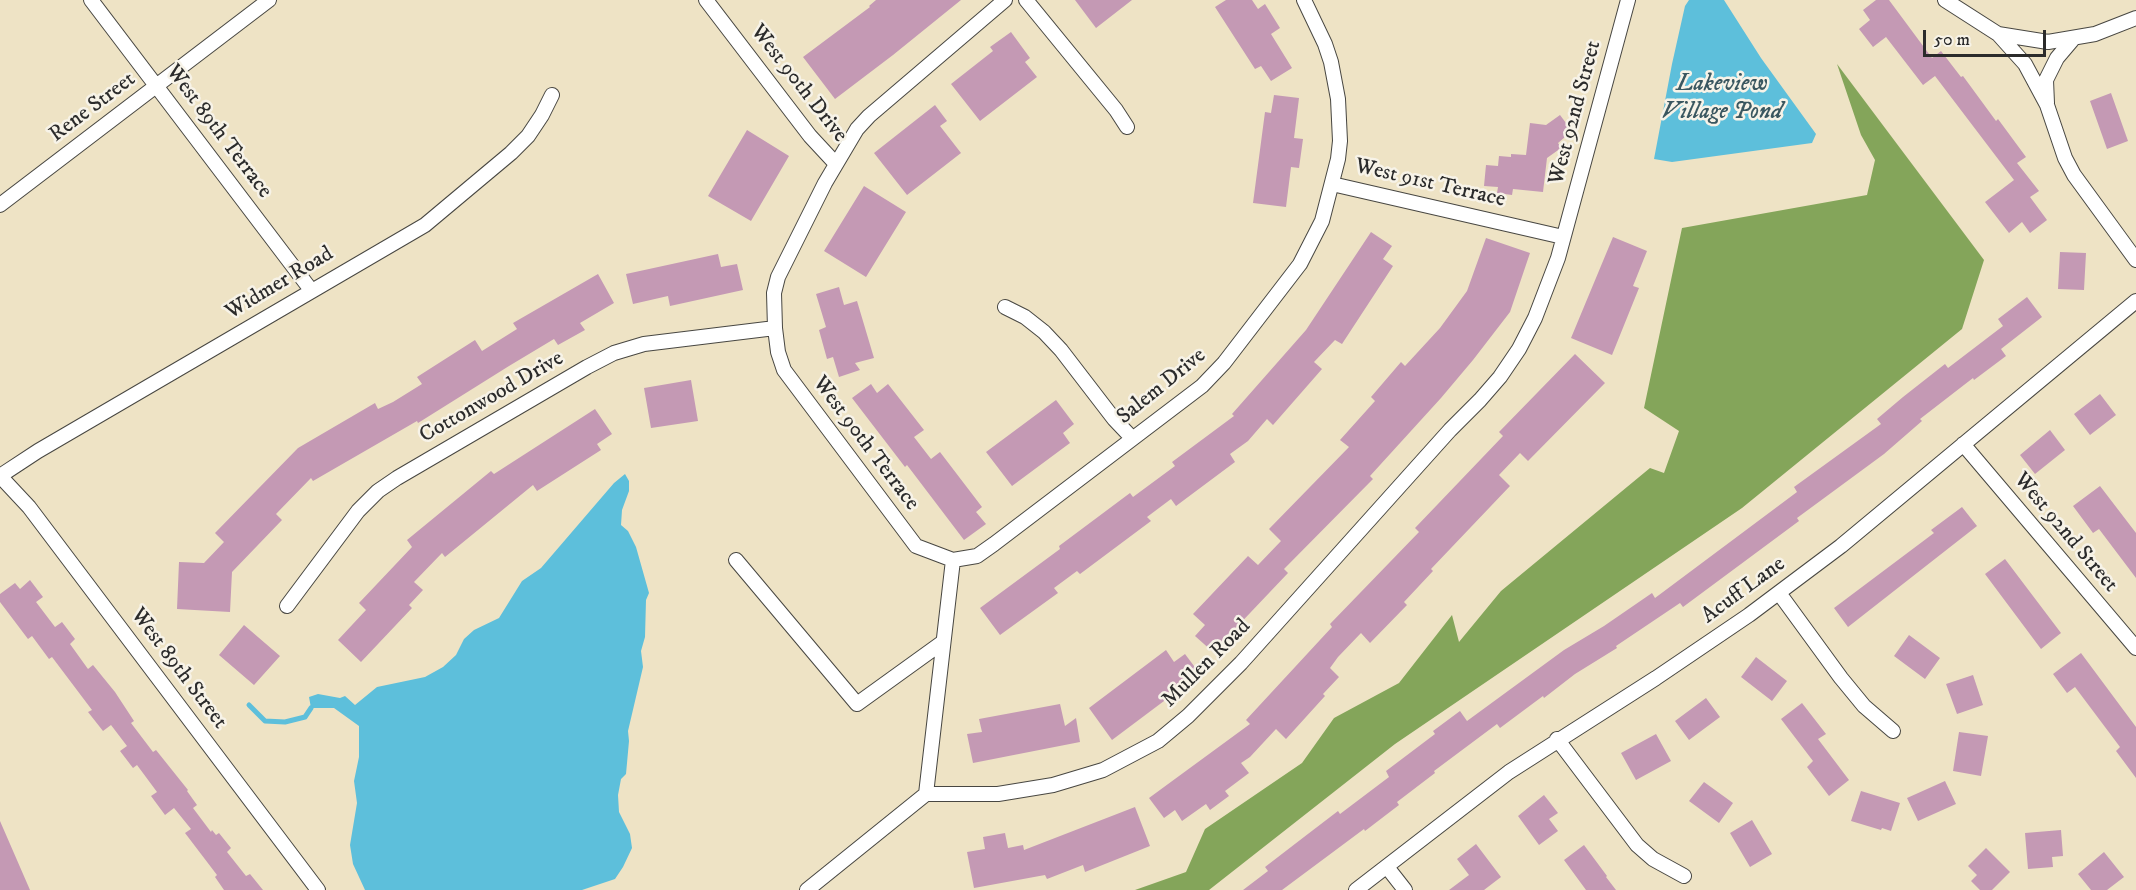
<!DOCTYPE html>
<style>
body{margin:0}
#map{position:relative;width:2136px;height:890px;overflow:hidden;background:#eee3c5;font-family:"IM FELL DW Pica",serif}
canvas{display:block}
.scale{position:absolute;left:1923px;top:30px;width:123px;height:27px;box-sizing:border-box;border:3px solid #2b2b2b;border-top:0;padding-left:8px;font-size:18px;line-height:21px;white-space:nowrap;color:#2b2b2b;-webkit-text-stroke:4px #f7f3e8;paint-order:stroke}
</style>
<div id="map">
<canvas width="2136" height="890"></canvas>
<div class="scale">50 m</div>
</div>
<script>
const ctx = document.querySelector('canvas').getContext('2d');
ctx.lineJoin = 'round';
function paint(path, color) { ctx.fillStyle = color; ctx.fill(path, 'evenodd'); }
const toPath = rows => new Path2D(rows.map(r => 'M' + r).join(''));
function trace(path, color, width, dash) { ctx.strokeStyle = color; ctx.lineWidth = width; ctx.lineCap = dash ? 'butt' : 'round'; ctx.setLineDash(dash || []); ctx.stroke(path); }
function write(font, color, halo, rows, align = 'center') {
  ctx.font = font + ' "IM FELL DW Pica",serif'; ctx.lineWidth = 5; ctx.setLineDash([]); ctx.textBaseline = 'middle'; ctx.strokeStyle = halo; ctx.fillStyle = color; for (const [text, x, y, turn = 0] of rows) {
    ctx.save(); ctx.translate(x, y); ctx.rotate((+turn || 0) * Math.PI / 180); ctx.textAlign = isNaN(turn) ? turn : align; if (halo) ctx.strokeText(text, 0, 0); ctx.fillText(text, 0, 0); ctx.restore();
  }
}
const forest = toPath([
 [1837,64,1984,260,1962,329,1742,508,1395,744,1209,890,1135,890,1186,872,1205,829,1302,763,1334,718,1399,683,1452,615,1459,642,1501,591,1650,468,1664,473,1679,431,1644,408,1682,228,1867,195,1875,160,1861,135]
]);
const water = toPath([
 [1689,0,1724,0,1761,58,1816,134,1812,143,1672,162,1654,159,1672,64,1685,6],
 [625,474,629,481,629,491,622,510,621,525,628,531,636,547,649,593,646,600,645,637,641,651,643,667,628,731,629,741,626,774,621,779,618,795,619,812,630,834,632,848,623,867,615,879,582,890,365,890,353,864,350,845,357,803,354,781,359,757,359,726,334,708,311,708,309,697,318,694,340,698,345,696,355,705,377,687,425,677,443,667,456,655,464,639,474,630,499,618,522,581,541,568,614,483]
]);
const stream = toPath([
 [249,705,265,721,285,722,305,717,311,708]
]);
const building = toPath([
 [876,0,961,0,893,55,835,99,803,57,870,7,869,6],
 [1075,0,1132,0,1096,28],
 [1226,0,1252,0,1258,9,1265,4,1280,28,1271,34,1292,68,1271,81,1261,66,1255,69,1215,7],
 [1876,0,1889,0,1932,58,1941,51,1961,77,1963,76,1996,121,1998,119,2026,157,2017,163,2039,191,2030,197,2047,220,2030,233,2022,222,2009,233,1985,202,2014,180,1935,76,1923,85,1886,37,1873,47,1859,29,1870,20,1863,10],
 [1011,32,1030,58,1025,62,1037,77,980,121,951,84,993,51,990,47],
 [2111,93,2128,141,2107,149,2090,101],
 [1274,95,1299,98,1294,138,1303,139,1299,168,1291,167,1286,207,1253,203,1265,112,1271,113],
 [935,105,947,121,940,126,961,153,907,195,874,153],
 [1560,115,1572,131,1558,143,1561,148,1547,158,1543,192,1513,189,1512,195,1497,193,1498,187,1484,186,1486,165,1498,166,1499,156,1511,157,1511,154,1526,155,1530,123,1546,125],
 [747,130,789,156,751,221,708,196],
 [864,186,906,212,866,277,824,251],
 [1371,232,1392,246,1383,259,1393,266,1342,344,1335,340,1314,362,1322,369,1273,425,1267,419,1248,441,1230,454,1235,462,1176,506,1171,499,1147,517,1151,521,1080,574,1077,571,1054,588,1058,593,1000,635,980,608,1060,549,1059,546,1130,493,1133,497,1175,466,1172,462,1234,416,1232,414,1306,330],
 [1613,237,1647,251,1633,286,1639,288,1612,355,1571,338],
 [1486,238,1530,253,1510,312,1473,360,1441,398,1370,476,1373,479,1284,569,1288,573,1213,652,1195,636,1205,625,1193,614,1248,556,1258,565,1281,541,1269,529,1349,447,1340,440,1375,401,1371,397,1401,362,1405,366,1440,328,1467,291],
 [2060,252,2086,253,2084,290,2058,289],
 [718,254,721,267,737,264,743,290,670,306,668,296,633,304,626,274],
 [598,274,614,303,580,323,585,330,558,345,554,339,509,366,418,423,417,421,313,481,311,478,276,514,282,520,232,572,230,612,177,609,179,562,204,563,224,542,215,533,298,448,375,403,378,409,393,402,422,384,417,377,475,340,482,351,517,329,513,323],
 [839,287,844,305,857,301,874,358,855,363,860,370,839,377,833,357,827,359,819,330,826,327,816,294],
 [2027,297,2042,317,2001,349,2006,356,1974,380,1973,378,1920,419,1922,421,1884,454,1797,518,1799,521,1683,607,1680,603,1616,646,1617,648,1575,674,1544,698,1543,696,1500,728,1497,724,1434,771,1435,773,1397,802,1399,805,1365,831,1364,829,1282,890,1243,890,1268,871,1265,867,1304,837,1338,811,1340,814,1389,777,1386,771,1435,734,1433,731,1460,711,1467,721,1564,650,1604,626,1652,593,1655,598,1797,492,1794,487,1881,424,1877,419,1903,397,1945,364,1948,368,2003,326,1998,319],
 [1575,354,1605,383,1528,461,1520,453,1499,475,1510,486,1431,569,1433,571,1404,602,1407,605,1370,643,1361,633,1338,657,1330,668,1339,677,1323,694,1325,696,1286,739,1276,729,1250,757,1241,763,1249,773,1225,791,1229,796,1210,810,1206,804,1182,821,1175,810,1164,818,1149,798,1250,724,1246,720,1332,627,1330,624,1419,532,1415,528,1503,436,1499,432],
 [691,380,698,421,651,428,644,388],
 [871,384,877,393,888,384,924,430,914,437,931,459,940,452,982,507,976,512,986,524,964,540,907,465,905,467,852,398],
 [2100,394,2116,415,2090,435,2074,414],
 [1056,400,1074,424,1063,433,1070,443,1012,486,986,452],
 [595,409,612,434,597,444,601,450,537,491,533,485,445,557,442,553,414,582,423,590,409,605,412,608,361,662,338,640,366,610,359,603,412,547,407,540,491,471,494,474],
 [2050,430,2065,450,2035,474,2020,455],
 [2100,486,2136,533,2136,578,2099,529,2093,533,2073,506],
 [1962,507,1977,526,1848,627,1834,608,1934,533,1931,530],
 [2005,559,2061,633,2041,649,1985,574],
 [30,580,43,597,36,602,55,627,62,622,75,639,70,644,88,669,93,665,115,692,134,721,131,723,153,752,156,750,188,790,187,791,197,805,193,808,211,832,212,830,216,835,219,833,231,848,227,852,246,876,250,874,263,890,224,890,215,877,217,875,185,833,191,829,174,808,165,815,151,796,157,792,137,765,133,768,120,751,127,746,111,725,103,731,88,712,92,710,52,657,49,659,32,636,28,639,0,602,0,594,15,583,20,589],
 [244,625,280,656,254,685,219,655],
 [1909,635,1940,658,1925,679,1894,656],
 [1166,650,1174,662,1185,654,1200,674,1112,740,1089,708],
 [2081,653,2136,727,2136,778,2116,751,2120,747,2075,687,2067,693,2053,674],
 [1756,657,1787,681,1772,701,1741,677],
 [1973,675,1983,705,1957,714,1946,684],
 [1706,698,1720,717,1689,740,1675,721],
 [1802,703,1826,734,1818,739,1849,780,1829,796,1807,767,1813,761,1781,719],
 [1060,704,1065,726,1076,718,1080,742,973,763,967,734,982,732,979,719],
 [1959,732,1988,736,1981,776,1953,771],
 [1656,734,1671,761,1636,780,1621,753],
 [1945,781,1956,804,1918,821,1907,798],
 [1704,782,1733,803,1719,823,1689,801],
 [1861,791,1900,803,1891,831,1882,828,1881,830,1851,821],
 [1544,795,1558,813,1549,819,1558,831,1539,845,1518,816],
 [1135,807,1150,846,1085,872,1083,865,1047,879,1045,875,974,888,967,852,985,849,983,837,1005,833,1008,848,1023,845,1024,850],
 [1752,820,1772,854,1750,867,1730,833],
 [0,821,30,890,0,890],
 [2061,830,2063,856,2052,857,2053,867,2028,869,2025,833],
 [1476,844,1501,877,1484,890,1449,890,1469,875,1457,859],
 [1584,845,1607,876,1606,877,1616,890,1586,890,1564,860],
 [1986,848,2010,872,1992,890,1980,890,1971,881,1977,875,1968,866],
 [2104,852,2124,877,2107,890,2091,890,2078,874]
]);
const street = toPath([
 [91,0,311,290],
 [706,0,810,136,836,164],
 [1026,0,1116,110,1127,127],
 [1945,0,1998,34,2025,64,2047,105,2065,158,2074,175,2136,260],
 [1998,34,2048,42,2095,34,2136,18],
 [2047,103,2046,80,2057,58,2074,38],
 [1332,184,1563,237],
 [0,205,269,0],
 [1005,307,1025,317,1044,332,1061,350,1114,419,1132,438],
 [1963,444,2136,648],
 [0,476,38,451,425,225,511,153,528,136,542,115,552,95],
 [0,476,29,507,318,890],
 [736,560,857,704,943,642],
 [953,560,926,794,998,794,1053,785,1103,770,1158,741,1188,716,1241,663,1450,430,1480,400,1500,377,1519,349,1535,318,1558,258,1628,0],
 [953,560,977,556,994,544,1202,386,1224,363,1300,264,1322,221,1338,159,1340,141,1338,99,1331,62,1325,44,1304,0],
 [953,560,916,546,784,370,778,352,775,328,774,293,778,277,825,183,857,129,869,116,1005,0],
 [1779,593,1841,678,1864,706,1893,731],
 [287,606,358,511,378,491,397,478,587,367,614,353,644,344,775,328],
 [1557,739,1637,845,1653,859,1684,876],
 [1387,867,1405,890],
 [807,890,926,794],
 [1356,890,1509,772,1656,678,1749,615,1841,546,2136,301]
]);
const streetNames = [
 ["West 90th Drive",798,84,52],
 ["Rene Street",93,108,-37],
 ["West 92nd Street",1576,113,-75],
 ["West 89th Terrace",218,132,53],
 ["West 91st Terrace",1430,184,13],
 ["Widmer Road",280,284,-31],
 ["Salem Drive",1162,387,-39],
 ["Cottonwood Drive",492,398,-30],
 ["West 90th Terrace",865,444,53],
 ["West 92nd Street",2065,533,50],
 ["Acuff Lane",1744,591,-36],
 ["Mullen Road",1207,664,-45],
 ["West 89th Street",178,669,53]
];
const waterNames = [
 ["Lakeview",1722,85],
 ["Village Pond",1722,113]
];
paint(forest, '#84a55a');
paint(water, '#5dbfdb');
trace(stream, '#5dbfdb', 5);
paint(building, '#c499b4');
trace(street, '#484742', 16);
trace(street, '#fff', 14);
write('22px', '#2b2b2b', '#f7f3e8', streetNames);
write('italic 24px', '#3a5760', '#f7f3e8', waterNames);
</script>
